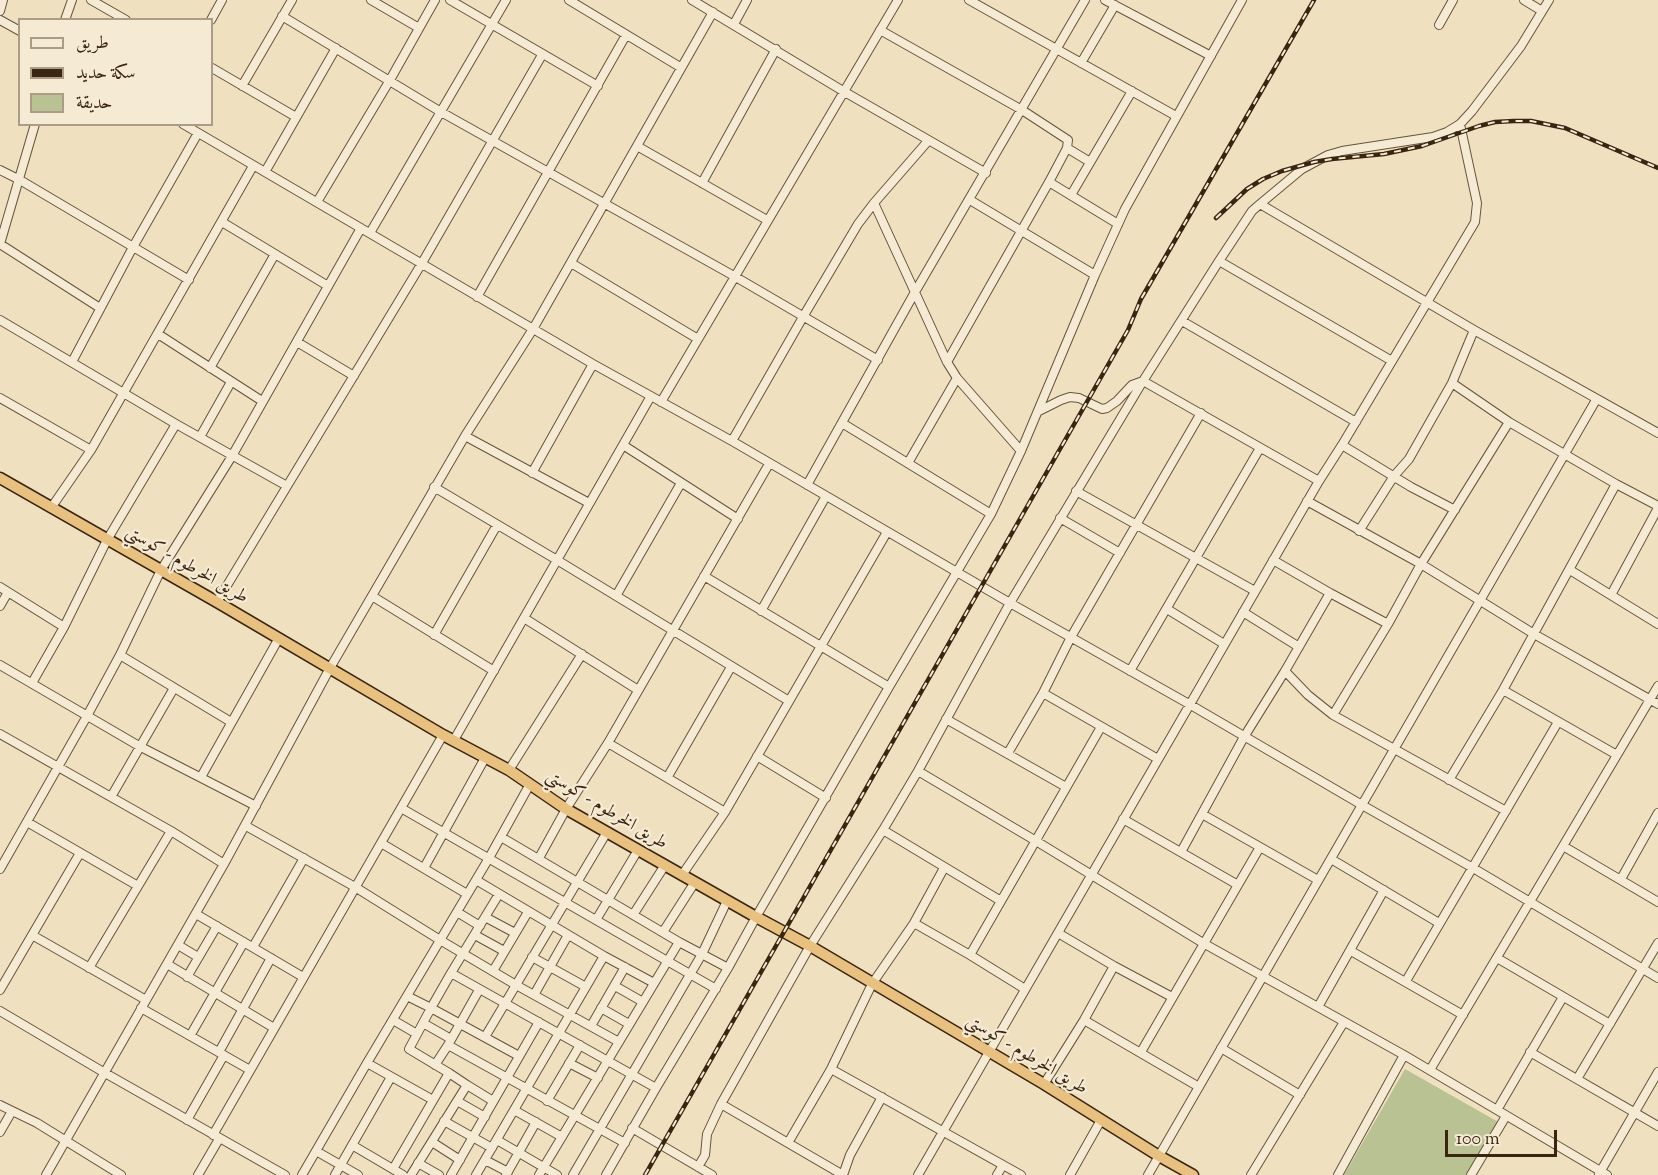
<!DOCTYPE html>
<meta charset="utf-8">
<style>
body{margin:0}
#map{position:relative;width:1658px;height:1175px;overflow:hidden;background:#efe0bf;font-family:"Sorts Mill Goudy",Amiri,serif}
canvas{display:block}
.legend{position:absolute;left:18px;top:18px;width:195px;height:108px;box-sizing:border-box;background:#f5ebd5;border:2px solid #aa9c87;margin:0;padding:8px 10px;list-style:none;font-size:18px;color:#3a2511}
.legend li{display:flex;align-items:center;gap:12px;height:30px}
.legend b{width:30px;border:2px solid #aa9c87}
.scale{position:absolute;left:1445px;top:1130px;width:112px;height:27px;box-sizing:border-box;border:3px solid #3a2511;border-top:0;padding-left:8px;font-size:18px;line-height:21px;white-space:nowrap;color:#3a2511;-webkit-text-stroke:4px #f5ebd5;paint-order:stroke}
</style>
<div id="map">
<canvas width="1658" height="1175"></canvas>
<ul class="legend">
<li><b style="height:8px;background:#f5ebd5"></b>طريق</li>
<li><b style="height:8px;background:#3a2511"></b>سكة حديد</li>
<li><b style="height:16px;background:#b9c292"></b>حديقة</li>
</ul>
<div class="scale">100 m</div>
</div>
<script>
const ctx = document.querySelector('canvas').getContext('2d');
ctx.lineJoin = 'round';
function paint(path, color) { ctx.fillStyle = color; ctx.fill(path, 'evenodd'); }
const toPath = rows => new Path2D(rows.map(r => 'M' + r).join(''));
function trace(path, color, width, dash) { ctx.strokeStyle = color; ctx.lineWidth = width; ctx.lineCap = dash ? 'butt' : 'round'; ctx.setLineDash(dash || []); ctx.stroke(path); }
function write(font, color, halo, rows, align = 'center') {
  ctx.font = font + ' "Sorts Mill Goudy",Amiri,serif'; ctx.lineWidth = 4.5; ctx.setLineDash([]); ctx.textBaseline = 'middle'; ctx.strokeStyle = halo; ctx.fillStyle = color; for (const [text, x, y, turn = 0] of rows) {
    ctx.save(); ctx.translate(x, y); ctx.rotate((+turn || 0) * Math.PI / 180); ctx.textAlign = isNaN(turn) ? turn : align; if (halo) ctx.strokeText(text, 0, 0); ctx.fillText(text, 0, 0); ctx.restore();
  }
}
const green = toPath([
 [1405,1069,1500,1123,1470,1175,1344,1175]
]);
const minor = toPath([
 [91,0,126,20],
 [371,0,419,28],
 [450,0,598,86],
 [569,0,680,67],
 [692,0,843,91,986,173],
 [969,0,1176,116],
 [1105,0,1211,56],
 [1524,0,1542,11],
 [0,11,3,0],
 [282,16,441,112,734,276,878,360],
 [0,20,20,31],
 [65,20,72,0],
 [211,20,222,0],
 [734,24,747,0],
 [1439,25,1453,0],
 [880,30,1022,110,1068,140,1067,148,1049,182,947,362],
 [1081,63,1115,5],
 [212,68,296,117],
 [242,86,292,0],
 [183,124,593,364,732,441,1010,603,1189,704,1362,805,1473,868,1658,978],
 [637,146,767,220],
 [1067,148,1090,162],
 [0,170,20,180,189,280],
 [265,172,336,48],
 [1049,182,1118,224],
 [702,183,776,49],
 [1071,195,1132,91],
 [970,200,1095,275],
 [317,202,390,80,435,0],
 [874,203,947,362,957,378,1021,451],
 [1260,204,1302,169,1328,155,1342,151,1433,137,1447,132,1460,124,1472,111,1521,46,1549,0],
 [222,222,328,286],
 [370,233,506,0],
 [0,244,35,124],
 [0,244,100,308],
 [1219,261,1392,361],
 [571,263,698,339],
 [477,297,626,35],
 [0,320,176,424,287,486],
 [1182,321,1356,422],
 [158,334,262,401],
 [297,342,354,376],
 [72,362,133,247,198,133],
 [210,368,275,254],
 [1452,383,1509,422,1616,484,1658,506],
 [0,398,91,450],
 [661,402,898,0],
 [1039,411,1061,400,1070,397,1079,398,1102,409,1107,408,1117,401,1132,385,1143,381,1319,481],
 [842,423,991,514],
 [465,436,589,503],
 [200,437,231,382],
 [732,441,803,317,858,224,874,203,928,141],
 [623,445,738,519],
 [1342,445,1411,487,1455,510],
 [908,463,957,378],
 [532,473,593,364],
 [807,485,915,292,1085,0],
 [434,487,557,560,789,701],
 [1076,491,1255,591],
 [1307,501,1421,564,1534,634,1658,704],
 [51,508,91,450,253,166],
 [1060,518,1120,553],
 [1359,531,1394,476,1409,459,1452,383,1474,330],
 [1273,560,1330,593,1388,624],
 [1570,570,1658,624],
 [704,576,889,687],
 [0,587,64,627],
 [1611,595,1658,508],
 [372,596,494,671],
 [616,596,681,483],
 [217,602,422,263,542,55],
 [0,606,8,592],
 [1167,609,1224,644],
 [761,611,826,496],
 [1243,612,1299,647],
 [524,618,638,690],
 [434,635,497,525],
 [120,655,231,722],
 [0,665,139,746,256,806],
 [1130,671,1260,448],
 [1285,671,1308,695,1333,715,1506,811],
 [32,683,64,627,107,540,176,424],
 [1503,690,1617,755],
 [1043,693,1158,759],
 [1333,715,1388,624,1421,564,1509,422],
 [946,719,1066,787],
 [0,734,171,831,224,864],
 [454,740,651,396],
 [608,743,725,812],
 [1008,753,1043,693,1071,637,1201,413],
 [757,756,826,798],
 [509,770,582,654],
 [918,771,1036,841,1203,943,1404,1055,1607,1175],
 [201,777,279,638],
 [667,778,731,667],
 [1449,780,1503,690,1616,484],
 [111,797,174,688],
 [401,808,716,989],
 [1202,814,1318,880],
 [1123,819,1238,885],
 [27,822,138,886],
 [246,826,355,887,440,940,516,985,619,1042],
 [883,830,1001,901],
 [501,837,679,942,728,968],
 [381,843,467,894],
 [1563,846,1658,902],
 [1181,852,1244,737,1285,671,1330,593],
 [539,858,566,809,608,743,769,464],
 [1331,859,1439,923],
 [424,868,485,758],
 [0,869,87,716,120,655,161,570,232,456,361,228],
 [682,875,725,812,887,532],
 [1621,879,1658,813],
 [476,880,604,956,654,983],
 [499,894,451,973,656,1088],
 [457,912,480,926],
 [196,914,303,977],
 [633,915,665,865],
 [485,917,515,933],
 [596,920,638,850],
 [914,923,970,955,1025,989],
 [663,932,695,882],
 [1058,933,1114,966,1172,997],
 [32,935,146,1000],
 [475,935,504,951],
 [178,945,198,957],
 [253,947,304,858],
 [1351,951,1463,1015],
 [970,955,1101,727],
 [532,957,586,987],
 [1497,958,1610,1024],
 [167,964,274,1028],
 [89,968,171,831],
 [493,971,528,912],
 [187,977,217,926],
 [1406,981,1558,722],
 [615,986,643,1002],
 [0,990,80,853],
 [479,990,448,1045,625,1143],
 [534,995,568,935],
 [407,996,431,1008,451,973],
 [1318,1007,1384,890],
 [141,1008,250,1070],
 [601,1008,629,1024],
 [0,1011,105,1073,285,1175],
 [393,1020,417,1034],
 [1084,1020,1199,1087],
 [423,1023,451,1039],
 [591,1026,625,967],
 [190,1036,244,942],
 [485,1037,607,832],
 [1221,1048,1300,1095],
 [219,1052,271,958],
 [1141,1052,1260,847],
 [1530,1052,1658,1126],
 [367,1063,433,1100],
 [569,1063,598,1078],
 [435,1065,448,1045],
 [831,1069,1021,1175],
 [1430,1070,1658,686],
 [449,1073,409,1049,431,1008,519,1056],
 [1577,1079,1658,943],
 [1044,1084,1084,1020,1114,966],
 [457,1101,485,1117],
 [547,1101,580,1045],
 [721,1104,843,1175],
 [0,1105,37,1123,121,1175],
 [514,1110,562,1137],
 [1497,1110,1563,997],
 [187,1120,224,1055],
 [444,1121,492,1148],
 [632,1128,712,1175],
 [0,1132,12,1111],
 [213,1135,443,735],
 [497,1140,557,1175],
 [432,1142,460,1160],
 [788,1143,831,1069,872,984,914,923,944,868],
 [352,1145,403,1175],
 [316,1151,358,1175],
 [485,1160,508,1172],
 [418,1163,439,1175],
 [698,1167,705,1155,707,1134,721,1104,810,946,883,830,918,771,1010,603,1143,381,1219,261,1252,211,1260,204,1474,330,1658,433],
 [393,1169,449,1073,467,1085],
 [1599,1174,1658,1072],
 [46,1175,224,864,330,668,465,436,533,329,713,12],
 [198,1175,219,1139],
 [302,1175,367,1063,489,858,530,784],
 [335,1175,391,1077],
 [411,1175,467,1085,493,1101],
 [451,1175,539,1022],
 [476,1175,604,956],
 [506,1175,536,1122],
 [539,1175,679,942],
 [573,1175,702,954,727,901],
 [606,1175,656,1088,728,968,756,917,889,687,991,514,1021,451,1095,275,1125,209,1242,0],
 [843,1175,850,1155,882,1097],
 [918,1175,1319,481,1342,445,1475,222,1477,203,1460,124],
 [997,1175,1003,1165],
 [1070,1175,1101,1120],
 [1148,1175,1596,400],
 [1251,1175,1344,1022],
 [1338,1175,1404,1055],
 [1471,1175,1506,1116]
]);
const highway = toPath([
 [0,478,217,602,443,735,509,770,566,809,756,917,810,946,1044,1084,1159,1156,1193,1175]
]);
const rail = toPath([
 [1216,218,1247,189,1263,179,1282,171,1314,162,1332,159,1384,154,1422,146,1479,126,1495,122,1514,121,1531,121,1565,128,1658,168],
 [645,1175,1128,330,1141,299,1314,0]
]);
const streetNames = [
 ["طريق الخرطوم - كوستي",186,566,30],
 ["طريق الخرطوم - كوستي",606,811,31],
 ["طريق الخرطوم - كوستي",1026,1056,31]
];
paint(green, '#b9c292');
trace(minor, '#67543c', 10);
trace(highway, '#3a2511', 13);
trace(minor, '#f5ebd5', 8);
trace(highway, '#e8c080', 10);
trace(rail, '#3a2511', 4.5);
trace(rail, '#f5ebd5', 2, [7]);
write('18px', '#3a2511', '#f5ebd5', streetNames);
</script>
